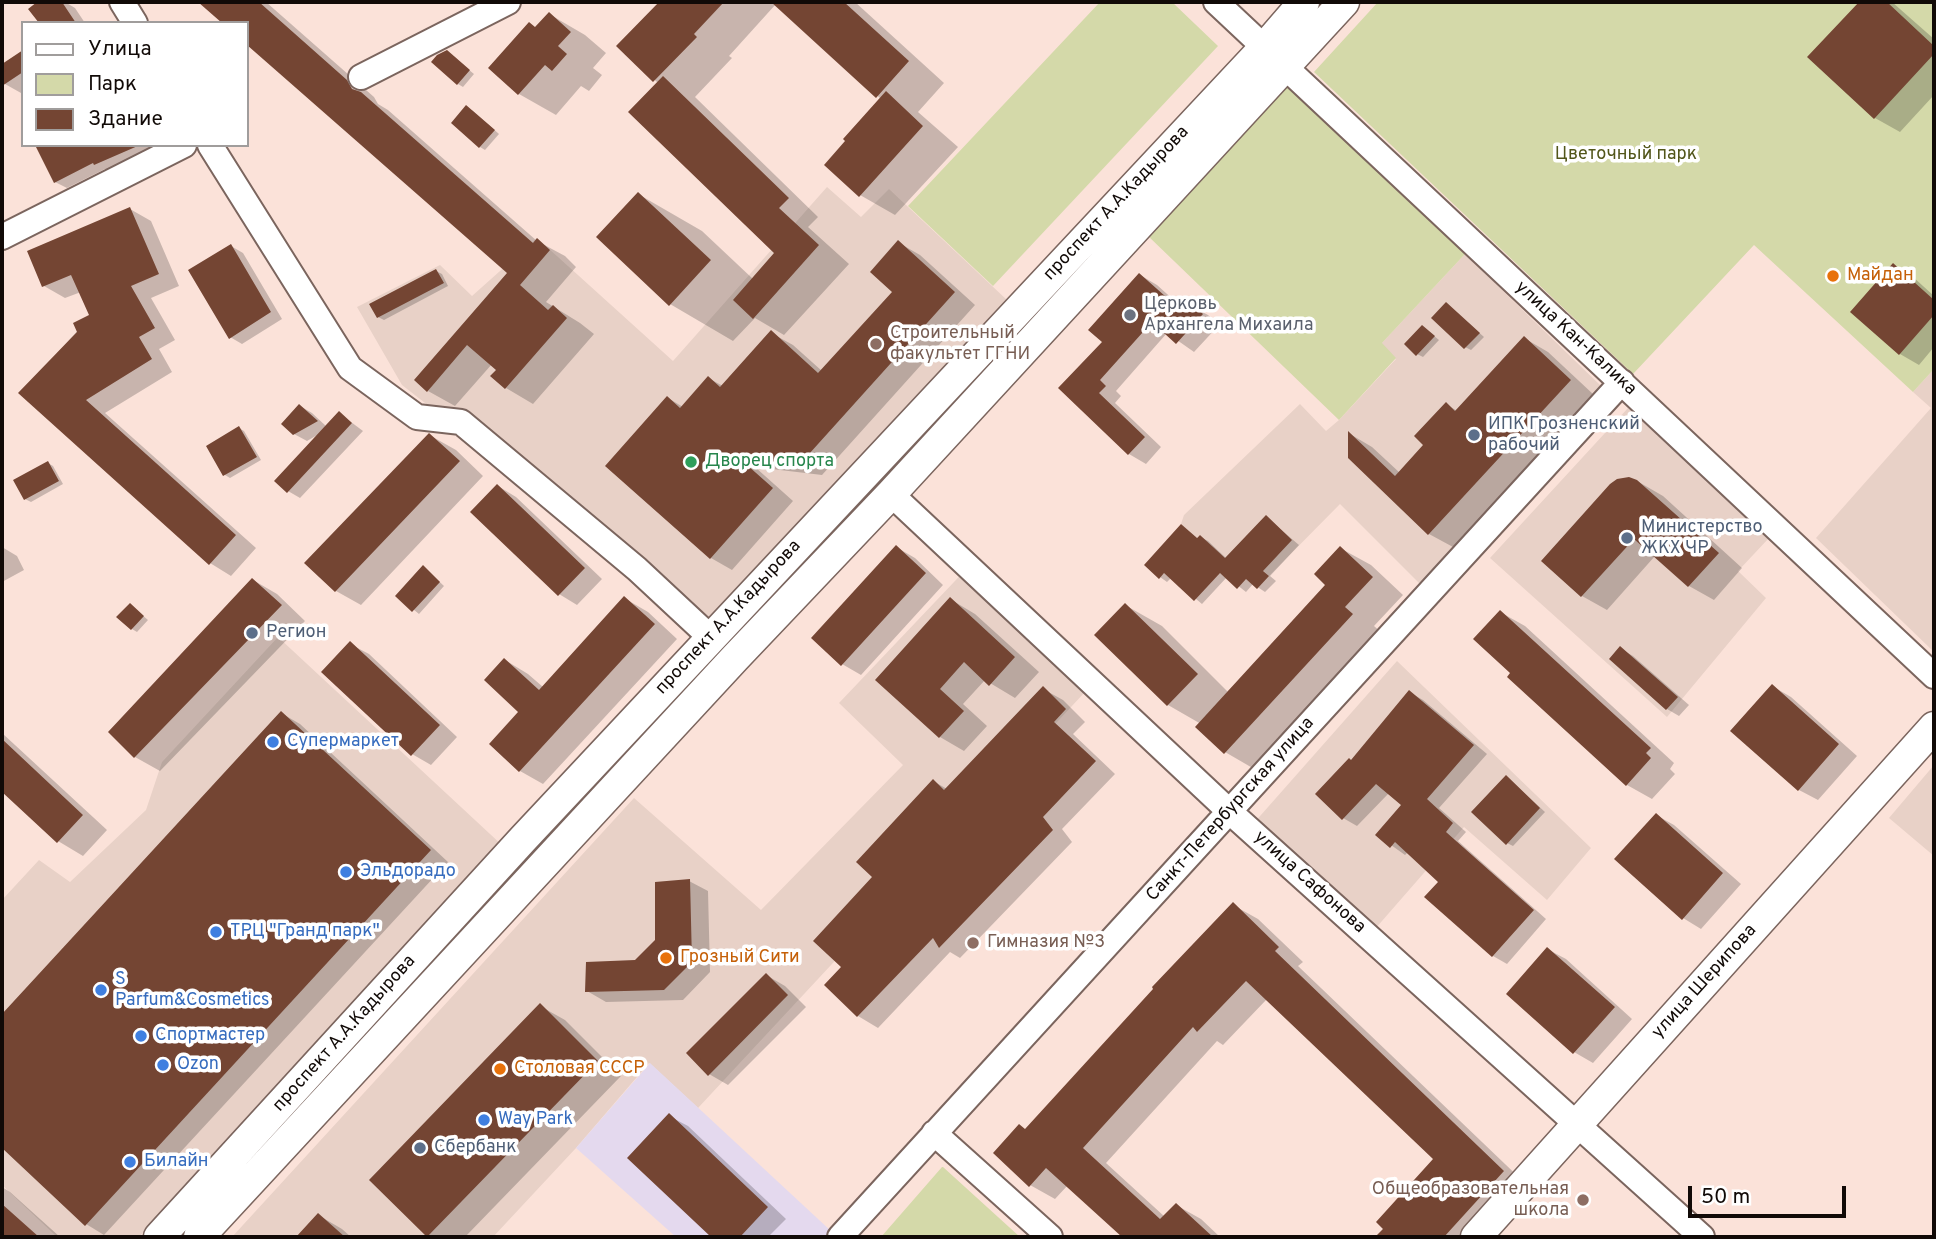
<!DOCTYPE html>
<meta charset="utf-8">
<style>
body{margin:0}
#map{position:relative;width:1936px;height:1239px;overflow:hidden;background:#fbe2d9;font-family:Overpass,sans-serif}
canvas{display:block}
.frame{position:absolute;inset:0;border:4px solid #110a07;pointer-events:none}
.legend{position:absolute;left:21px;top:21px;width:228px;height:126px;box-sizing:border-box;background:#fff;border:2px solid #a09d9c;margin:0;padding:9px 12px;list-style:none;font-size:21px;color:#110a07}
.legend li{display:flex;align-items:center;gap:14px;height:35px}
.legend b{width:35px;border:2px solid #a09d9c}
.scale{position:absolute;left:1688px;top:1186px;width:158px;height:32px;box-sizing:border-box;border:4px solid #110a07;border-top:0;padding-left:9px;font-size:21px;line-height:24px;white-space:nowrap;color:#110a07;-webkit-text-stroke:5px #fff;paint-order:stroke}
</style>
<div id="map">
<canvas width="1936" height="1239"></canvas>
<div class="frame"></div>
<ul class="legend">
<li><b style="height:9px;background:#fff"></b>Улица</li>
<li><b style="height:19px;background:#d4d9a9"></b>Парк</li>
<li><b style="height:19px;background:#744533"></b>Здание</li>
</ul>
<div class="scale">50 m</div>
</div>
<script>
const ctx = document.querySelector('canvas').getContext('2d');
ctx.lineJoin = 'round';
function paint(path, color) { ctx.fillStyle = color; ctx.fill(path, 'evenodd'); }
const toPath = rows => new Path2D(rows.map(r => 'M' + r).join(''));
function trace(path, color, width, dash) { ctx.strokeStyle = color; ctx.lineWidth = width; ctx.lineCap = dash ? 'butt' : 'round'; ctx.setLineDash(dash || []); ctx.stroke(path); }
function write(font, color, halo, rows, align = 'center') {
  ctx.font = font + ' Overpass,sans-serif'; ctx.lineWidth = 7; ctx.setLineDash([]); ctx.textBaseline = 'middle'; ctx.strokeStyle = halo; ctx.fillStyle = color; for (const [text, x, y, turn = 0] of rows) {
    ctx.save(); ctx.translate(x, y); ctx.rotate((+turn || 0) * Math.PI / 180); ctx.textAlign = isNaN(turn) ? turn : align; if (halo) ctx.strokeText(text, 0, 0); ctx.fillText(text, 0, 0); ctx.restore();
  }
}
const commercial = toPath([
 [827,187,861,217,889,189,1007,300,707,623,402,385,357,307,440,265,472,296,537,238,673,361],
 [1465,254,1602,387,1422,586,1340,504,1269,576,1250,558,1238,571,1200,535,1196,538,1181,524,1184,515,1300,404,1326,431,1339,420,1396,359,1381,344],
 [1934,369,1934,652,1816,538,1931,408,1913,392],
 [1628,408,1769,538,1738,571,1766,598,1667,717,1490,558],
 [973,562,1098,678,698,1108,649,1063,576,1148,493,1237,232,1237,634,798,761,910,903,765,839,703],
 [278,637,504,847,139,1237,57,1237,2,1185,2,900,39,860,70,882,146,810,162,762],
 [1397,661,1591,848,1547,900,1464,827,1375,929,1253,824],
 [1934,765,1934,856,1889,818]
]);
const industrial = toPath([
 [650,1063,831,1231,825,1237,676,1237,576,1148]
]);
const green = toPath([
 [1100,2,1172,2,1218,46,993,286,908,206],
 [1378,2,1934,2,1934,369,1913,392,1754,245,1633,374,1314,72],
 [1286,86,1465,254,1382,343,1396,358,1339,420,1147,235],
 [942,1167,943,1167,1020,1237,881,1237]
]);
const shadow = toPath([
 [55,2,65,2,75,8,85,23,41,23,36,17],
 [201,2,266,2,374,97,378,104,388,110,537,241,565,256,576,267,546,302,580,323,594,334,533,404,506,388,493,376,499,369,492,364,455,406,428,391,509,273,247,42,247,23,225,23],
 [661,2,855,2,944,83,918,112,958,147,895,215,860,195,881,99,776,4,729,56,732,58,695,97,818,217,808,227,849,264,784,335,755,318,733,341,670,304,638,194,702,231,753,279,776,253,658,83,619,46],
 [1861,2,1892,2,1934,39,1934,95,1900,132,1875,118,1810,57],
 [549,14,585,35,606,53,593,68,602,75,589,91,581,86,556,115,519,94,490,68,537,28],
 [23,52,23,92,21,93,5,84,2,79,2,66],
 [447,52,474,74,463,87,458,84],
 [472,110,499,134,485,150,480,147],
 [36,145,158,145,129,159,130,161,107,171,105,169,67,188,55,182],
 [130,209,151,221,179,286,151,298,175,340,159,349,172,372,105,413,256,548,231,576,210,563,21,393,91,316,81,292,65,298,44,286],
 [899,243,920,255,975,305,822,475,755,467,793,501,732,570,711,558,608,466,668,398,683,407,708,378,723,386,771,333,793,345,822,371,894,292],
 [231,246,243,253,282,319,242,344,230,337],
 [1893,266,1912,276,1934,296,1934,347,1919,365,1900,354,1853,312],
 [436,271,442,274,448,286,384,320,378,317],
 [1140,275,1157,285,1186,311,1191,306,1208,315,1219,325,1194,352,1167,333,1116,391,1121,396,1115,403,1161,447,1146,464,1129,454,1060,388,1105,342],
 [1447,304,1484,337,1471,350,1465,347],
 [1423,327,1439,340,1423,357,1417,354],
 [1524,338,1548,352,1594,395,1453,547,1429,534,1350,434,1372,447,1400,473,1426,445,1446,404,1457,411],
 [300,406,312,413,327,427,339,413,363,431,300,498,288,491,319,434,307,441,294,434],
 [239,428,244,431,261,460,230,478,225,475],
 [431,436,456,450,483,476,361,605,336,591,307,563],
 [48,463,53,466,63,484,31,502,25,499],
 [1637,481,1663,496,1742,568,1714,600,1689,586,1655,556,1607,610,1582,596,1544,561],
 [498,486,516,497,602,579,577,605,559,594],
 [1266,517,1299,545,1270,576,1276,581,1265,592,1253,584,1246,592,1227,577,1202,604,1171,578,1167,582,1160,577,1182,526,1198,539,1200,537,1208,541,1227,559],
 [2,547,17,556,24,570,2,582],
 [896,547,915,558,943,585,861,675,842,664],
 [1340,548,1371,565,1403,595,1374,626,1382,633,1256,770,1225,752,1201,724,1168,705,1125,605,1162,626,1229,693,1328,585],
 [428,571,444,586,419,614,397,596],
 [253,580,277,594,305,621,160,771,135,757,111,732],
 [624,598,648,612,677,639,543,784,520,771,491,744,521,712,505,660,528,674,543,687],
 [950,599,975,614,1039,672,1015,698,985,680,963,704,987,726,964,751,940,737,877,680],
 [135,609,148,620,137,632,132,629],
 [1500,612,1525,626,1674,763,1670,769,1675,774,1652,799,1627,785,1513,673],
 [350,644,369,654,457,737,431,765,412,754],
 [1621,649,1633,656,1689,705,1679,716,1667,709,1612,659],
 [1772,686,1791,697,1857,756,1818,800,1799,790],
 [1043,689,1063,700,1085,722,1073,734,1115,774,1062,829,1072,842,960,958,950,952,878,1028,858,1016,826,985,843,967,874,877,933,781,947,789],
 [1409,692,1423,700,1487,754,1439,808,1466,832,1458,841,1546,919,1507,964,1493,956,1427,897,1441,881,1408,852,1405,855,1377,835,1403,805,1389,793,1357,826,1343,818,1352,762],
 [281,713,300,724,448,862,104,1235,86,1224,2,1146,2,1016],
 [2,733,107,830,83,856,58,841,2,789],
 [1511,781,1545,812,1513,846,1507,843],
 [1656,815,1674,825,1741,884,1701,929,1683,918],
 [689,881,708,891,710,972,683,1000,606,1002,587,991,636,962,657,940],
 [1233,905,1258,919,1303,962,1298,966,1528,1186,1481,1237,1377,1237,1435,1159,1267,999,1223,1045,1217,1041,1106,1163,1165,1217,1176,1205,1201,1219,1220,1237,1124,1237,1068,1185,1055,1199,1030,1185,1026,1130],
 [1547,949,1566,959,1632,1019,1593,1063,1574,1052],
 [766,975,785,986,806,1007,728,1085,709,1074],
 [540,1006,565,1020,621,1076,465,1237,432,1237,428,1235],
 [669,1116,688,1126,786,1219,768,1237,713,1237,629,1158],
 [2,1187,10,1192,60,1237,2,1237],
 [318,1215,342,1229,351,1237,299,1237]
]);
const building = toPath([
 [37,2,62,2,76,23,39,23,28,9],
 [198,2,259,2,347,80,352,89,361,92,533,243,537,238,550,250,520,285,548,310,553,305,567,318,505,389,490,376,496,370,467,345,427,392,414,380,507,273,247,45,247,23,222,23],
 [659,2,724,2,694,34,697,37,653,82,616,46],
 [771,2,844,2,909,61,876,98],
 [1859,2,1887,2,1934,46,1934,54,1874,119,1807,57],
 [549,12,571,32,558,46,567,54,552,71,545,65,518,95,488,68,529,22,535,27],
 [23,50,23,72,2,86,2,64],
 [447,50,470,70,457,85,431,62,437,55],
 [663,76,789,198,779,208,819,245,753,319,733,300,774,253,628,112],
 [886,91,923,126,859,197,824,165,845,141,843,139],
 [466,105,495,130,479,148,451,123],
 [35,145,140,145,94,165,93,163,54,183],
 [638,192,711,260,669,306,596,237],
 [130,207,159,274,131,286,155,328,139,337,152,359,86,400,236,535,209,565,18,393,77,332,73,323,89,315,71,275,42,287,27,251],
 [898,240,955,292,800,464,738,457,773,488,710,559,605,466,667,396,680,408,708,376,720,387,771,330,818,373,892,292,870,272],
 [231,244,271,312,229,339,188,270],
 [1893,263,1934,300,1934,315,1899,355,1850,312],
 [436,269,444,283,377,318,369,304],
 [1139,273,1183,312,1191,303,1203,314,1176,344,1152,322,1100,380,1106,386,1099,393,1145,437,1128,455,1058,388,1102,342,1088,330],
 [1446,302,1480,333,1464,349,1431,318],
 [1422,325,1435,336,1416,356,1404,344],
 [1524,336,1571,380,1428,535,1348,458,1348,431,1395,476,1423,445,1414,436,1446,402,1455,411],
 [299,404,318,421,293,435,281,424],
 [339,411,352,423,287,493,274,481],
 [239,426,257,457,223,476,206,446],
 [429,433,460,461,335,592,304,563],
 [48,461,59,481,24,500,13,480],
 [1629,477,1637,480,1719,553,1688,587,1634,539,1581,597,1541,561,1610,484,1617,479],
 [497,484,585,568,558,596,470,512],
 [1266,515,1292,540,1263,571,1269,576,1257,589,1246,579,1237,589,1220,573,1194,601,1164,573,1159,579,1144,565,1181,524,1197,538,1200,535,1225,558],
 [896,545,926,573,841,666,811,638],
 [1340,546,1373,577,1345,607,1353,614,1224,754,1195,727,1325,585,1314,574],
 [423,565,440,582,412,612,395,596],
 [252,578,282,605,134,758,108,732],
 [624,596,655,624,519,772,489,744,518,712,484,680,504,658,539,690],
 [950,597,1015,657,989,686,964,662,940,689,964,711,939,738,875,680],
 [130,603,144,616,131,630,116,617],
 [1125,603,1198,674,1167,706,1094,635],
 [1500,610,1651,748,1646,753,1651,758,1626,786,1507,677,1510,673,1473,639],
 [350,641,440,725,411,756,321,672],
 [1620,646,1678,697,1666,710,1609,659],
 [1772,684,1839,744,1798,791,1730,731],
 [1043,686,1066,709,1054,722,1096,761,1043,817,1053,830,939,948,933,938,857,1017,824,985,841,967,813,941,872,877,856,862,933,779,944,790],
 [1409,690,1474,745,1427,799,1453,823,1446,832,1534,910,1492,957,1424,897,1438,882,1395,842,1390,848,1375,835,1401,805,1376,784,1342,820,1315,794,1349,758,1351,760],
 [281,711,431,850,85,1226,2,1148,2,1014],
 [2,739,83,815,57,843,2,792],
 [1506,775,1540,808,1506,845,1471,812],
 [1656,813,1723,873,1682,920,1614,859],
 [690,879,692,962,664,990,585,992,586,962,635,960,655,940,655,882],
 [1233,902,1279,947,1275,951,1504,1171,1444,1237,1375,1237,1383,1229,1376,1222,1433,1159,1246,981,1197,1032,1193,1027,1083,1148,1160,1219,1176,1203,1213,1237,1122,1237,1046,1168,1029,1187,993,1153,1019,1124,1025,1129,1153,989,1152,987],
 [1547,947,1615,1007,1573,1054,1506,994],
 [766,973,788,995,708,1076,686,1053],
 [540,1003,598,1061,427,1237,369,1180],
 [669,1113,768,1207,740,1237,711,1237,627,1158],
 [2,1204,39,1237,2,1237],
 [318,1213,345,1237,296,1237]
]);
const minor = toPath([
 [122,2,135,23],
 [1216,2,1934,676],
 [361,77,508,2],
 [210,145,350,368,417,417,461,422,637,569,710,637],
 [2,237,184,145],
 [891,494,1230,812,1702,1237],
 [934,1133,1050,1237],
 [840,1237,1622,382]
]);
const major = toPath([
 [159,1237,523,839,1265,47,1304,2],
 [199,1237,735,658,891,494,1344,2],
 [1476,1237,1934,727]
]);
const markers = [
 [1833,276,7,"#e8710a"],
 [1130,315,7,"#6b7280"],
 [876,344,7,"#8d6e63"],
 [1474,435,7,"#5c6f8a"],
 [691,462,7,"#2e9e5b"],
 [1627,538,7,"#5c6f8a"],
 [252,633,7,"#5c6f8a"],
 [273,742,7,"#3f7fe0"],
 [346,872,7,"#3f7fe0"],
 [216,932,7,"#3f7fe0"],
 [973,943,7,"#8d6e63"],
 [666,958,7,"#e8710a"],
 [101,990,7,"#3f7fe0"],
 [141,1036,7,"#3f7fe0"],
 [163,1065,7,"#3f7fe0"],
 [500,1069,7,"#e8710a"],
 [484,1120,7,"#3f7fe0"],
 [420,1148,7,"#5c6f8a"],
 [130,1162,7,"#3f7fe0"],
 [1583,1200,7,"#8d6e63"]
];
const parkNames = [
 ["Цветочный парк",1626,155]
];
const streetNames = [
 ["проспект А.А.Кадырова",1117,204,-47],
 ["улица Кан-Калика",1575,339,43],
 ["проспект А.А.Кадырова",729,618,-47],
 ["Санкт-Петербургская улица",1231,810,-48],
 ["улица Сафонова",1309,883,42],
 ["улица Шерипова",1705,982,-48],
 ["проспект А.А.Кадырова",345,1034,-48]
];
const foodNames = [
 ["Майдан",1847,276],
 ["Грозный Сити",680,958],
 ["Столовая СССР",514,1069]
];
const worshipNames = [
 ["Церковь",1144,305],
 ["Архангела Михаила",1144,326]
];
const educationNames = [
 ["Строительный",890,334],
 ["факультет ГГНИ",890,355],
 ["Гимназия №3",987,943],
 ["Общеобразовательная",1569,1190,"right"],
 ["школа",1569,1211,"right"]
];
const serviceNames = [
 ["ИПК Грозненский",1488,425],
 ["рабочий",1488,446],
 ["Министерство",1641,528],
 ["ЖКХ ЧР",1641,549],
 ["Регион",266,633],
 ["Сбербанк",434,1148]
];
const leisureNames = [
 ["Дворец спорта",705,462]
];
const shopNames = [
 ["Супермаркет",287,742],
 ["Эльдорадо",360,872],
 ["ТРЦ \"Гранд парк\"",230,932],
 ["S",115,980],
 ["Parfum&Cosmetics",115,1001],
 ["Спортмастер",155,1036],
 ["Ozon",177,1065],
 ["Way Park",498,1120],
 ["Билайн",144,1162]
];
paint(commercial, '#e8d1c7');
paint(industrial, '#e4d9ee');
paint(green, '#d4d9a9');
paint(shadow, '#0003');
paint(building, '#744533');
trace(minor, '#7b655e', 28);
trace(major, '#7b655e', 33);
trace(minor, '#fff', 24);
trace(major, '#fff', 30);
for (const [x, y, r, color] of markers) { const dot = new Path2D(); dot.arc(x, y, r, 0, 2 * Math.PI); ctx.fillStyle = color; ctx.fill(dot); trace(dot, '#fff', 2.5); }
write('18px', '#52561a', '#fff', parkNames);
write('18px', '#110a07', '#fff', streetNames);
write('18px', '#c56008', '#fff', foodNames, 'left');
write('18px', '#5b616d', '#fff', worshipNames, 'left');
write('18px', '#785e54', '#fff', educationNames, 'left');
write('18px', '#4e5e75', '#fff', serviceNames, 'left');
write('18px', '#27864d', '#fff', leisureNames, 'left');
write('18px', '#366cbe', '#fff', shopNames, 'left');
</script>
